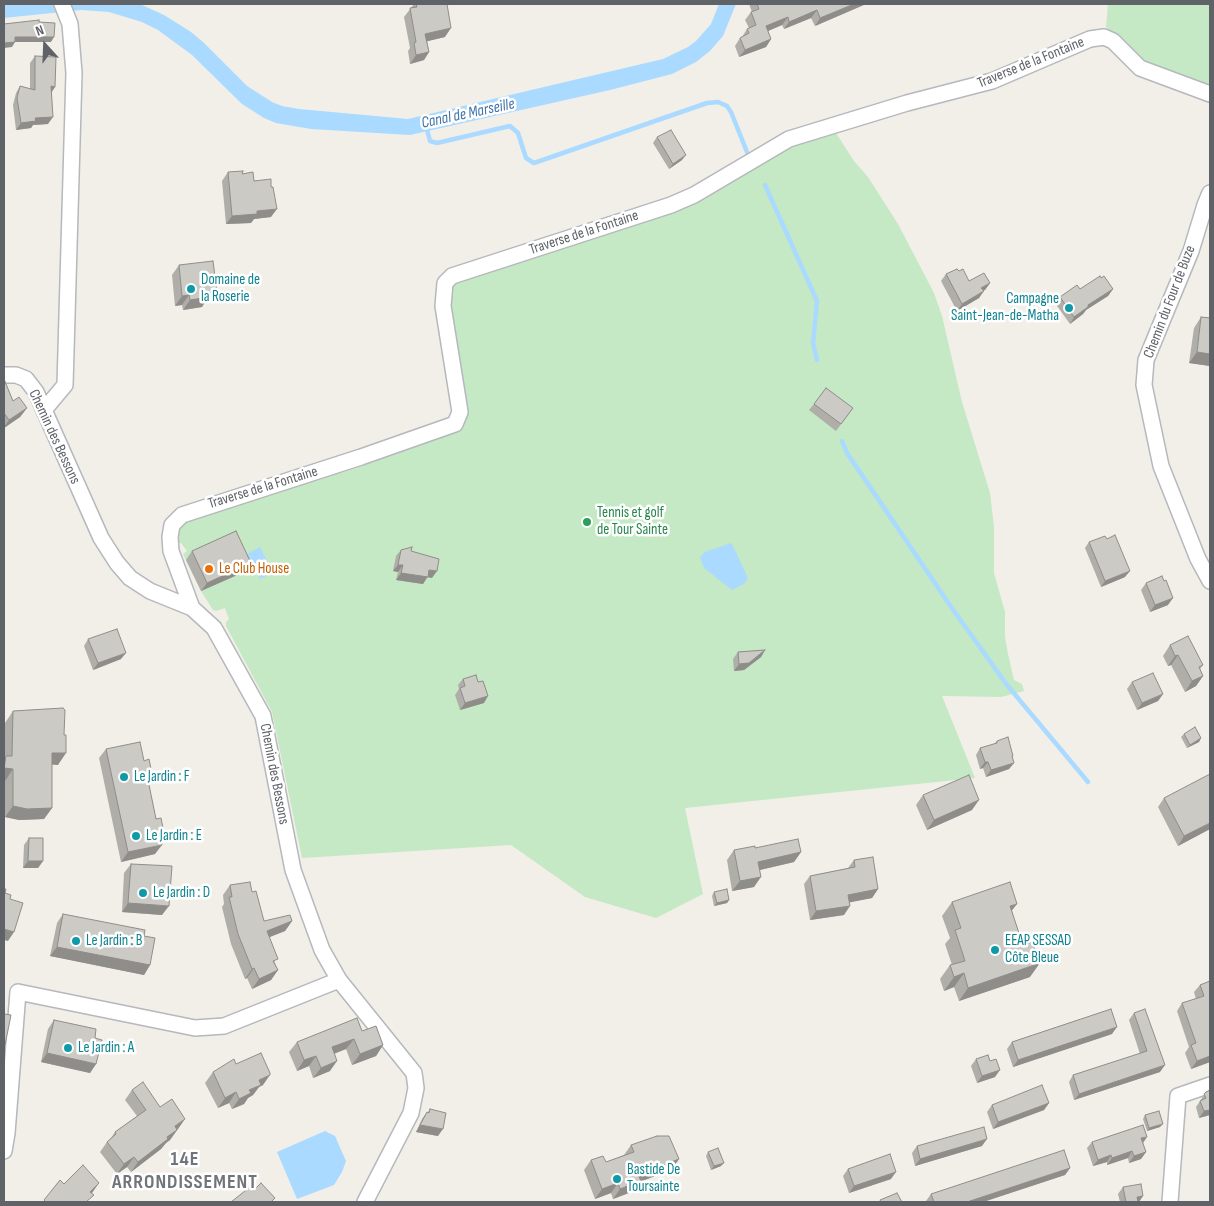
<!DOCTYPE html>
<meta charset="utf-8">
<style>
body{margin:0}
#map{position:relative;width:1214px;height:1206px;overflow:hidden;background:#f1efe8;font-family:"Sofia Sans Condensed",sans-serif}
canvas{display:block}
.frame{position:absolute;inset:0;border:5px solid #5f6368;pointer-events:none}
.north{position:absolute;left:20px;top:20px;width:50px;height:50px;-webkit-text-stroke:4px #fff;paint-order:stroke;rotate:340deg;font-size:14px;font-weight:700;line-height:20px;text-align:center;color:#5f6368}
.north::after{content:'';display:block;margin:auto;width:18px;height:22px;background:#5f6368;clip-path:polygon(50% 0,100% 100%,50% 72%,0 100%)}
</style>
<div id="map">
<canvas width="1214" height="1206"></canvas>
<div class="frame"></div>
<div class="north">N</div>
</div>
<script>
const ctx = document.querySelector('canvas').getContext('2d');
ctx.lineJoin = 'round';
function paint(path, color) { ctx.fillStyle = color; ctx.fill(path, 'evenodd'); }
const toPath = rows => new Path2D(rows.map(r => 'M' + r).join(''));
function trace(path, color, width, dash) { ctx.strokeStyle = color; ctx.lineWidth = width; ctx.lineCap = dash ? 'butt' : 'round'; ctx.setLineDash(dash || []); ctx.stroke(path); }
function write(font, color, halo, rows, align = 'center') {
  ctx.font = font + ' "Sofia Sans Condensed",sans-serif'; ctx.lineWidth = 5; ctx.setLineDash([]); ctx.textBaseline = 'middle'; ctx.strokeStyle = halo; ctx.fillStyle = color; for (const [text, x, y, turn = 0] of rows) {
    ctx.save(); ctx.translate(x, y); ctx.rotate((+turn || 0) * Math.PI / 180); ctx.textAlign = isNaN(turn) ? turn : align; if (halo) ctx.strokeText(text, 0, 0); ctx.fillText(text, 0, 0); ctx.restore();
  }
}
const green = toPath([
 [1108,4,1210,4,1210,89,1143,64,1129,51,1127,43,1123,40,1120,42,1106,27],
 [834,130,854,161,868,177,898,224,934,293,942,316,962,402,990,493,994,527,994,573,1005,612,1005,637,1008,654,1014,680,1022,684,1024,691,1001,697,942,696,975,778,685,808,703,894,656,918,585,897,511,845,302,858,272,712,226,626,226,622,229,619,225,608,216,611,213,610,201,591,183,554,187,551,181,543,176,543,176,528,184,517,330,471,337,474,360,467,364,458,461,424,448,295,454,280,673,207,785,144]
]);
const water = toPath([
 [4,4,140,4,164,15,191,32,203,42,247,86,272,102,282,106,299,109,408,119,663,59,688,47,696,41,711,24,719,4,736,4,723,36,710,51,696,62,672,74,610,90,410,135,311,129,276,123,264,118,242,104,192,55,158,30,142,22,109,12,81,10,4,18],
 [731,543,734,548,748,578,744,584,732,590,704,568,700,557,705,552],
 [260,547,273,573,260,579,247,554],
 [325,1131,335,1136,346,1161,342,1172,334,1185,297,1199,277,1152]
]);
const stream = toPath([
 [426,126,430,141,437,143,510,126,518,133,526,158,534,163,707,103,718,102,727,106,731,112,749,157],
 [765,185,817,301,813,343,817,360],
 [842,441,847,453,949,604,1007,685,1088,782]
]);
const minor = toPath([
 [1210,193,1205,205,1191,251,1146,360,1144,385,1161,466,1198,559,1210,581],
 [4,375,16,375,26,379,36,392,101,538,117,563,130,578,150,591,192,608,214,628,263,716,293,870,322,950,339,980,414,1073,416,1088,411,1113,365,1202],
 [44,410,65,385,74,73,70,24,62,4],
 [192,608,171,551,170,537,172,525,182,515,361,457,455,424,460,412,443,306,445,283,452,276,671,205,694,195,789,139,907,103,992,81,1090,39,1104,37,1113,41,1140,68,1210,94],
 [4,1151,7,1133,18,992,195,1028,224,1026,339,980],
 [1170,1202,1178,1096,1210,1085]
]);
const wall = toPath([
 [414,4,447,4,445,37,427,41,429,52,424,60,410,64,408,51,410,48,404,17],
 [749,4,866,4,815,26,811,18,784,29,782,25,768,31,771,39,766,47,739,57,735,46,740,38,742,37,747,29,749,28,745,20,751,12,752,12],
 [35,56,55,87,52,92,48,124,33,125,31,128,16,130,13,105,16,93,20,86,30,89,30,63],
 [657,137,682,160,669,169,653,143],
 [228,172,242,174,254,181,271,217,254,219,251,223,226,224,222,181],
 [179,265,217,292,210,302,205,302,202,307,183,310,182,305,175,306,172,275],
 [959,271,969,281,990,283,985,290,983,290,979,298,957,311,941,281,946,274],
 [1101,278,1113,289,1108,296,1086,310,1083,314,1070,324,1055,303,1060,297,1080,289],
 [1201,317,1210,318,1210,366,1189,363,1194,328],
 [4,379,13,401,27,408,20,417,4,428],
 [814,404,853,408,836,431,809,410],
 [1089,542,1125,577,1101,587,1085,548],
 [401,550,411,551,432,578,428,577,423,584,396,580,398,572,393,571,396,556],
 [192,551,244,572,201,591,186,560],
 [1164,581,1168,605,1150,612,1141,590,1146,583],
 [88,639,121,659,93,670,84,646],
 [1170,645,1203,665,1200,669,1203,676,1196,686,1185,692,1171,665,1168,666,1163,656],
 [765,650,761,657,744,670,734,671,733,659,738,652],
 [463,679,484,703,460,710,455,695,459,689,458,685],
 [1132,682,1163,694,1158,701,1137,710,1127,689],
 [13,711,64,735,58,765,52,764,52,808,44,819,19,820,5,817,5,781,4,780,5,723],
 [1184,734,1201,738,1199,742,1187,748,1181,737],
 [997,741,1012,757,1014,763,1009,769,986,777,983,768,980,769,976,755,980,748,994,744],
 [106,749,148,780,160,839,155,854,121,862,99,758],
 [923,795,972,810,927,830,916,805],
 [1164,798,1210,829,1178,846,1158,807],
 [29,838,43,861,38,868,23,868,24,845],
 [755,848,801,852,794,862,760,870,754,887,732,891,727,860,734,850],
 [854,860,878,889,872,898,849,902,844,915,810,920,804,884,810,876,848,868],
 [131,864,162,915,122,912,124,873],
 [230,885,252,892,264,921,292,921,285,931,269,937,275,963,278,970,271,980,252,989,247,978,245,979,231,944,222,907,224,904,223,895],
 [714,892,729,900,727,903,714,906,712,896],
 [952,902,1012,911,1030,977,959,1001,954,987,944,991,940,979,950,965,952,965,945,944,950,938,942,916],
 [63,914,144,936,150,965,144,975,50,956,57,923],
 [1210,981,1210,1062,1191,1069,1185,1053,1189,1047,1177,1011,1182,1003,1196,999,1194,992,1200,985],
 [1134,1013,1160,1072,1074,1100,1069,1082,1073,1075,1140,1054,1129,1020],
 [54,1020,95,1038,96,1064,90,1073,41,1062,48,1029],
 [362,1031,383,1045,376,1056,352,1065,346,1049,334,1054,330,1071,313,1078,309,1066,297,1071,289,1052,297,1042],
 [1112,1034,1013,1067,1007,1049,1012,1042],
 [976,1059,990,1061,995,1077,977,1083,971,1066],
 [236,1064,263,1085,259,1087,253,1095,248,1098,244,1104,232,1109,229,1103,218,1108,205,1083,213,1072],
 [132,1090,160,1107,178,1129,170,1140,166,1143,161,1149,131,1172,127,1167,117,1174,100,1152,107,1142,111,1138,115,1132,137,1116,125,1100],
 [1210,1090,1210,1115,1199,1118,1196,1107,1206,1092],
 [1049,1103,1044,1110,993,1129,987,1112,992,1105],
 [430,1109,438,1136,416,1132,422,1119,427,1112,428,1112],
 [1145,1115,1160,1127,1147,1131,1143,1119],
 [1092,1142,1143,1143,1146,1152,1141,1159,1129,1163,1128,1158,1107,1165,1107,1162,1093,1166,1087,1148],
 [631,1145,679,1159,672,1169,640,1182,634,1191,613,1199,611,1193,595,1199,584,1170,591,1160,606,1162,624,1155],
 [917,1146,982,1146,915,1166,912,1153],
 [708,1152,721,1166,711,1170,706,1156],
 [1070,1168,1065,1175,983,1202,927,1202,926,1201,931,1194],
 [848,1169,891,1179,849,1193,843,1176],
 [1123,1187,1139,1202,1120,1202,1118,1194]
]);
const shadedWall = toPath([
 [854,4,866,4,815,26,820,18],
 [817,10,811,18,784,29,789,22],
 [788,17,782,25,761,34,766,26],
 [451,28,445,37,420,43,425,34],
 [15,37,54,37,51,42,15,42,12,47,4,48,4,43],
 [771,39,766,47,739,57,745,50],
 [429,52,424,60,410,64,416,55],
 [51,86,55,87,50,94],
 [53,117,48,124,33,125,31,128,16,130,21,123,35,118],
 [686,155,682,160,669,169,673,164],
 [277,209,271,217,254,219,251,223,226,224,232,216,257,211],
 [990,283,985,290,976,295,981,288],
 [1113,289,1108,296,1086,310,1083,314,1070,324,1074,317,1088,305],
 [984,291,979,298,957,311,962,304],
 [217,292,210,302,205,302,202,307,183,310,190,300,208,293],
 [189,295,182,305,175,306,182,296],
 [1197,352,1210,354,1210,366,1189,363],
 [27,408,20,417,4,428,4,427,9,420],
 [251,563,244,572,201,591,207,583],
 [398,565,403,565,398,572,393,571],
 [429,570,437,571,432,578,427,577,423,584,396,580,401,573],
 [1130,571,1125,577,1101,587,1105,581],
 [1173,598,1168,605,1150,612,1155,605],
 [765,650,761,657,744,670,734,671,739,664],
 [126,653,121,659,93,670,98,663],
 [1178,655,1171,665,1168,666,1175,656],
 [1203,676,1196,686,1185,692,1192,681],
 [1163,694,1158,701,1137,710,1142,703],
 [488,696,484,703,460,710,465,703],
 [1201,738,1199,742,1187,748,1190,745],
 [52,753,66,753,58,765,45,764],
 [985,762,988,762,983,768,980,769],
 [1014,763,1009,769,986,777,991,770],
 [4,768,13,769,5,781,4,780],
 [152,774,146,783,147,775],
 [979,800,972,810,927,830,934,820],
 [13,806,52,808,44,819,19,820,5,817],
 [1210,823,1210,829,1178,846,1184,836],
 [159,833,164,833,158,842],
 [162,845,155,854,121,862,128,852],
 [801,852,794,862,751,872,758,862],
 [28,861,43,861,38,868,23,868],
 [761,877,754,887,732,891,740,881],
 [878,889,872,898,842,904,848,895],
 [729,900,727,903,714,906,717,903],
 [128,903,169,906,162,915,122,912],
 [1017,904,1007,917,1010,906],
 [850,906,844,915,810,920,816,911],
 [292,921,285,931,260,941,267,931],
 [4,929,14,932,8,941,4,940],
 [57,947,150,965,144,975,50,956],
 [1040,963,1030,977,959,1001,968,988],
 [254,968,247,978,245,979,252,969],
 [278,970,271,980,252,989,259,979],
 [964,973,954,987,944,991,954,977],
 [1117,1027,1112,1034,1013,1067,1018,1060],
 [354,1039,346,1049,325,1057,332,1047],
 [383,1045,376,1056,352,1065,360,1054],
 [47,1053,96,1064,90,1073,41,1062],
 [316,1056,309,1066,297,1071,304,1060],
 [1210,1056,1210,1062,1191,1069,1197,1061],
 [337,1061,330,1071,313,1078,321,1068],
 [1165,1065,1160,1072,1074,1100,1079,1094],
 [1000,1070,995,1077,977,1083,982,1076],
 [270,1075,263,1085,259,1087,253,1095,248,1098,244,1104,232,1109,239,1099,259,1080],
 [236,1092,229,1103,218,1108,225,1098],
 [1049,1103,1044,1110,993,1129,998,1122],
 [1210,1110,1210,1115,1199,1118,1204,1111],
 [185,1119,178,1129,168,1136,175,1126],
 [1163,1124,1160,1127,1147,1131,1149,1128],
 [420,1125,443,1129,438,1136,416,1132],
 [177,1130,170,1140,166,1143,161,1149,131,1172,138,1162,167,1137],
 [1147,1137,1143,1143,1141,1138],
 [987,1139,982,1146,915,1166,920,1159],
 [1132,1151,1128,1158,1107,1165,1112,1158],
 [1146,1152,1141,1159,1129,1163,1134,1156],
 [1111,1155,1107,1162,1093,1166,1098,1160],
 [134,1157,127,1167,117,1174,124,1164],
 [679,1159,672,1169,640,1182,634,1191,613,1199,620,1189,638,1175],
 [724,1163,721,1166,711,1170,714,1166],
 [1070,1168,1065,1175,983,1202,967,1202],
 [896,1172,891,1179,849,1193,854,1186],
 [99,1183,92,1193,83,1202,90,1192],
 [618,1183,611,1193,595,1199,602,1189],
 [1143,1196,1139,1202,1134,1202,1137,1197]
]);
const building = toPath([
 [416,4,447,4,451,28,425,34,429,52,416,55,414,43,416,42,410,8,417,7,416,4],
 [757,4,854,4,820,18,817,10,789,22,788,17,766,26,771,39,745,50,740,38,749,33,747,29,756,25,751,12,759,9,757,4],
 [39,20,39,22,55,23,54,37,15,37,15,42,4,43,4,24,39,20],
 [35,56,56,57,55,87,51,86,53,117,35,118,36,121,21,123,17,98,20,86,35,90,35,56],
 [671,130,686,155,673,164,657,137,671,130],
 [243,171,242,174,253,172,254,181,271,179,271,187,273,187,277,209,257,211,257,214,232,216,228,172,243,171],
 [213,261,217,292,208,293,209,297,190,300,189,295,182,296,179,265,213,261],
 [957,269,959,271,963,269,969,281,984,273,990,283,981,288,984,291,962,304,946,274,957,269],
 [1100,276,1101,278,1104,276,1113,289,1088,305,1088,307,1074,317,1060,297,1077,285,1080,289,1100,276],
 [1201,317,1210,318,1210,354,1197,352,1201,317],
 [4,379,13,401,19,397,27,408,9,420,4,413,4,379],
 [826,388,853,408,841,424,814,404,826,388],
 [236,531,251,563,207,583,192,551,236,531],
 [1115,535,1130,571,1105,581,1089,542,1105,536,1107,539,1115,535],
 [412,547,411,551,439,559,437,571,429,570,428,577,401,573,403,565,398,565,401,550,412,547],
 [1162,576,1164,581,1166,580,1173,598,1155,605,1146,583,1162,576],
 [117,629,126,653,98,663,88,639,117,629],
 [1188,636,1203,665,1199,667,1203,676,1192,681,1178,655,1175,656,1170,645,1188,636],
 [765,650,749,663,739,664,738,652,765,650],
 [1153,673,1163,694,1142,703,1132,682,1153,673],
 [476,675,478,682,483,681,488,696,465,703,460,688,465,686,463,679,476,675],
 [63,708,65,710,64,735,66,735,66,753,52,753,52,808,27,809,13,806,13,769,4,768,6,756,12,756,13,711,63,708],
 [1195,727,1201,738,1190,745,1184,734,1195,727],
 [1008,737,1013,756,1012,756,1014,763,991,770,988,762,985,762,980,748,997,743,997,741,1008,737],
 [140,742,144,761,149,759,152,774,147,775,156,819,161,818,164,833,159,833,162,845,128,852,106,749,140,742],
 [1210,774,1210,823,1184,836,1164,798,1210,774],
 [969,775,979,800,934,820,923,795,969,775],
 [29,838,43,838,43,861,28,861,29,838],
 [798,839,801,852,758,862,761,877,740,881,734,850,755,846,755,848,798,839],
 [873,857,878,889,848,895,850,906,816,911,810,876,855,867,854,860,873,857],
 [131,864,172,866,169,906,128,903,131,864],
 [250,882,252,892,256,891,264,921,290,915,292,921,267,931,278,959,273,961,278,970,259,979,254,968,252,969,238,934,229,897,232,897,230,885,250,882],
 [1010,882,1017,904,1010,906,1023,945,1032,942,1040,963,968,988,964,973,954,977,950,965,965,961,955,930,961,928,952,902,1010,882],
 [4,889,6,889,5,893,11,895,10,899,23,903,14,932,4,929,4,889],
 [727,889,729,900,717,903,714,892,727,889],
 [63,914,145,930,144,936,155,938,150,965,57,947,63,914],
 [1210,981,1210,1056,1197,1061,1191,1045,1196,1043,1182,1003,1204,996,1200,985,1210,981],
 [1111,1009,1117,1027,1018,1060,1012,1042,1111,1009],
 [1145,1009,1165,1065,1079,1094,1073,1075,1147,1051,1134,1013,1145,1009],
 [4,1014,11,1015,5,1045,4,1044,4,1014],
 [357,1018,362,1031,376,1026,383,1045,360,1054,354,1039,332,1047,337,1061,321,1068,316,1056,304,1060,297,1042,357,1018],
 [54,1020,96,1029,95,1038,102,1040,96,1064,47,1053,54,1020],
 [261,1053,270,1073,270,1075,259,1080,261,1085,249,1090,251,1093,239,1099,236,1092,225,1098,213,1072,234,1059,236,1064,261,1053],
 [988,1055,990,1061,996,1059,1000,1070,982,1076,976,1059,988,1055],
 [143,1082,160,1107,172,1099,185,1119,175,1126,177,1130,167,1137,168,1139,138,1162,134,1157,124,1164,107,1142,116,1134,115,1132,146,1110,132,1090,143,1082],
 [1042,1085,1049,1103,998,1122,992,1105,1042,1085],
 [1210,1090,1210,1110,1204,1111,1200,1101,1206,1098,1204,1094,1206,1092,1210,1090],
 [430,1109,446,1113,443,1129,420,1125,427,1112,429,1113,430,1109],
 [1159,1111,1163,1124,1149,1128,1145,1115,1159,1111],
 [1143,1125,1147,1137,1141,1138,1146,1152,1134,1156,1132,1151,1112,1158,1111,1155,1098,1160,1092,1142,1143,1125],
 [984,1127,987,1139,920,1159,917,1146,984,1127],
 [657,1136,669,1136,679,1159,638,1175,641,1181,620,1189,618,1183,602,1189,591,1160,603,1156,606,1162,634,1152,631,1145,657,1136],
 [718,1148,724,1163,714,1166,708,1152,718,1148],
 [1064,1150,1070,1168,967,1202,934,1202,931,1194,1064,1150],
 [890,1154,896,1172,854,1186,848,1169,890,1154],
 [83,1165,99,1183,90,1192,94,1195,86,1202,46,1202,44,1200,60,1180,64,1184,83,1165],
 [261,1183,275,1198,271,1202,231,1202,250,1187,253,1191,261,1183],
 [1141,1184,1143,1196,1137,1197,1138,1202,1126,1202,1123,1187,1141,1184],
 [897,1193,902,1202,881,1202,880,1200,897,1193]
]);
const markers = [
 [191,289,5,"#0f9aa8"],
 [1069,308,5,"#0f9aa8"],
 [587,522,5,"#2e9e5b"],
 [209,569,5,"#e8710a"],
 [124,777,5,"#0f9aa8"],
 [136,836,5,"#0f9aa8"],
 [143,893,5,"#0f9aa8"],
 [76,941,5,"#0f9aa8"],
 [995,950,5,"#0f9aa8"],
 [68,1048,5,"#0f9aa8"],
 [617,1179,5,"#0f9aa8"]
];
const streetNames = [
 ["Traverse de la Fontaine",1031,63,-22],
 ["Traverse de la Fontaine",584,233,-18],
 ["Chemin du Four de Buze",1170,302,-69],
 ["Chemin des Bessons",54,437,65],
 ["Traverse de la Fontaine",263,488,-17],
 ["Chemin des Bessons",274,774,79]
];
const cultureNames = [
 ["Domaine de",201,280],
 ["la Roserie",201,297],
 ["Campagne",1059,299,"right"],
 ["Saint-Jean-de-Matha",1059,316,"right"],
 ["Le Jardin : F",134,777],
 ["Le Jardin : E",146,836],
 ["Le Jardin : D",153,893],
 ["Le Jardin : B",86,941],
 ["EEAP SESSAD",1005,941],
 ["Côte Bleue",1005,958],
 ["Le Jardin : A",78,1048],
 ["Bastide De",627,1170],
 ["Toursainte",627,1187]
];
const leisureNames = [
 ["Tennis et golf",597,513],
 ["de Tour Sainte",597,530]
];
const foodNames = [
 ["Le Club House",219,569]
];
const waterNames = [
 ["Canal de Marseille",468,114,-12]
];
const districtNames = [
 ["14E",185,1160],
 ["ARRONDISSEMENT",185,1183]
];
paint(green, '#c5e8c5');
paint(water, '#aadaff');
trace(stream, '#aadaff', 4.5);
trace(minor, '#b5b8bc', 18);
trace(minor, '#fff', 15);
paint(wall, '#afaea9');
paint(shadedWall, '#8f8d8a');
paint(building, '#cccac5');
trace(building, '#8f8d8a', 1);
for (const [x, y, r, color] of markers) { const dot = new Path2D(); dot.arc(x, y, r, 0, 2 * Math.PI); ctx.fillStyle = color; ctx.fill(dot); trace(dot, '#fff', 2); }
write('15px', '#5f6368', '#fff', streetNames);
write('15px', '#0d838f', '#fff', cultureNames, 'left');
write('15px', '#27864d', '#fff', leisureNames, 'left');
write('15px', '#c56008', '#fff', foodNames, 'left');
write('italic 16px', '#4174aa', '#fff', waterNames);
ctx.letterSpacing = '1px';
write('bold 20px', '#70757a', '#fff', districtNames);
ctx.letterSpacing = '0px';
</script>
